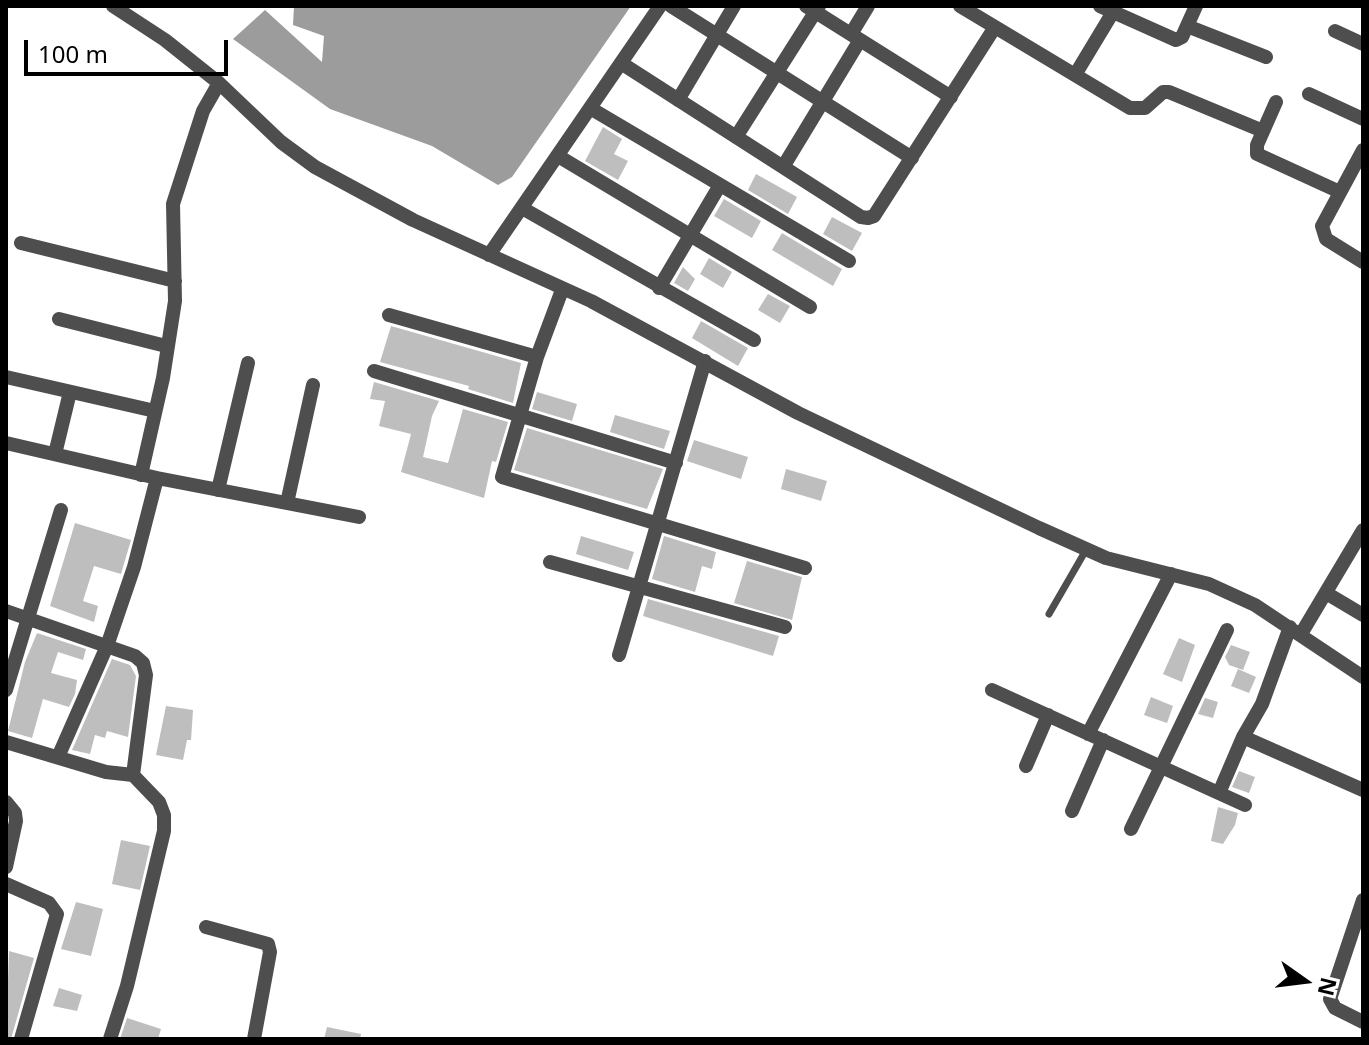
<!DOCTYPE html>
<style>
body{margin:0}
#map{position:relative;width:1369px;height:1045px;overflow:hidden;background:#fff;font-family:"Noto Sans",sans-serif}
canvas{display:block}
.frame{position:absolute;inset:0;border:8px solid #000;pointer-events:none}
.north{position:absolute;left:1265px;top:941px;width:80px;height:80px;-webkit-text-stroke:6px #fff;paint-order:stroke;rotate:104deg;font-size:22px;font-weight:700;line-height:32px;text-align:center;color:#000}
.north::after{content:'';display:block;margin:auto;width:28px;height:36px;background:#000;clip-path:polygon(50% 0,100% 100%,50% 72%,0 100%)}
.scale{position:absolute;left:24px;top:40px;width:204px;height:36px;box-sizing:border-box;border:4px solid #000;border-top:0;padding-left:10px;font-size:24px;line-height:28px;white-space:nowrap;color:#000;-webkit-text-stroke:6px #fff;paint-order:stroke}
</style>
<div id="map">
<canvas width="1369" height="1045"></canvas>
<div class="frame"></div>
<div class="north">N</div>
<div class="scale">100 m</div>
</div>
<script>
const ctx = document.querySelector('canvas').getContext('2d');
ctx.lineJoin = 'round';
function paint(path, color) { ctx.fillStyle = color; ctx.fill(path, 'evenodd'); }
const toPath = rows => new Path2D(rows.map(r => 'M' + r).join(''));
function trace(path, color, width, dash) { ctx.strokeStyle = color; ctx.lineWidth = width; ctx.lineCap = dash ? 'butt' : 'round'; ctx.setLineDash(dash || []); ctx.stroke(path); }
const water = toPath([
 [294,6,631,6,512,177,498,185,432,146,330,109,233,39,265,10,322,62,324,36,293,25]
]);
const building = toPath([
 [603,127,622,139,614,154,628,161,618,180,585,161],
 [756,174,797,197,788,214,748,190],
 [724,199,761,221,752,238,714,216],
 [832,217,862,233,852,251,823,234],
 [782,233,842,269,833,286,772,250],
 [709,258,732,272,723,288,700,274],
 [683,267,695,279,688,291,674,283],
 [768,294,790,306,780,323,758,310],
 [701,321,748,348,738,366,692,338],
 [391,326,521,363,513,403,468,389,469,386,380,362],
 [374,382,439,401,432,416,423,457,448,463,463,409,508,422,496,462,492,461,484,498,401,472,411,434,379,426,385,401,370,399],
 [537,392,577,404,572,421,532,409],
 [615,415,670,431,664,449,610,432],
 [527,428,663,469,647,509,514,470],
 [694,440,748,457,741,479,687,461],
 [786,469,827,481,821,501,781,489],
 [75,523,131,540,121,574,94,566,83,601,98,606,94,622,50,606],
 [581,536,634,552,628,570,576,554],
 [664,536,716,552,712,569,702,566,695,592,652,579],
 [747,561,802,577,792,620,734,603],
 [648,599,779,636,773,656,643,616],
 [37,633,86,649,83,660,58,652,51,673,77,680,75,694,69,707,43,699,32,738,8,731,25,662],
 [1179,638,1195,645,1182,682,1163,674],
 [1231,645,1250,652,1243,670,1229,665,1225,657],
 [112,659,130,665,136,676,128,737,107,731,105,738,95,735,90,754,72,750],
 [1238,669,1256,677,1249,693,1231,686],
 [1151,697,1173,706,1167,723,1144,715],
 [1205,698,1218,702,1213,718,1198,714],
 [166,706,193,710,191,740,187,740,183,760,156,755],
 [1239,771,1255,777,1249,793,1232,787],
 [1218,807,1238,813,1235,825,1223,844,1211,841],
 [121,840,150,846,140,890,112,884],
 [76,902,103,909,91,956,61,949],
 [9,951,34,958,11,1039,6,1039],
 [59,988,82,995,77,1011,53,1006],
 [127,1018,161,1029,158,1039,120,1039],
 [327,1027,361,1034,360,1039,324,1039]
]);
const lane = toPath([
 [1049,614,1086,550]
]);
const street = toPath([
 [113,6,165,40,219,83,281,142,315,167,413,220,591,301,798,413,1039,528,1106,558,1209,584,1255,605,1363,677],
 [671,6,912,158],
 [806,6,951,97],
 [960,6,1130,108,1145,108,1163,92,1169,92,1263,131],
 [1100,6,1176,40,1182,37,1196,6],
 [1187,26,1266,57],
 [1335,31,1363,44],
 [851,34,868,6],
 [621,63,861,217,868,218,874,216,995,27],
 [1075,75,1113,12],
 [1309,94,1363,119],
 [678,100,734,6],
 [1276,102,1257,145,1257,154,1340,192],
 [590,108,849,261],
 [736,137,819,6],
 [1363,150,1322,226,1326,239,1363,262],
 [558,156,810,307],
 [783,167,860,40],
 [522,208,754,340],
 [21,243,175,281],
 [489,255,660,6],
 [659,288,720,185],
 [562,290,537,357,502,477,805,568],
 [389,315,537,357],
 [59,319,166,346],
 [374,371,676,463],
 [6,377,155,411],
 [6,443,157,478,359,517],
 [55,454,70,392],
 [141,475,163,378,175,301,173,204,203,111,219,83],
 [218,490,248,363],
 [287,503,313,385],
 [550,562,785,627],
 [1326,593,1363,615],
 [6,611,135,656,143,663,146,675,133,775,159,802,164,815,164,831,127,986,110,1039],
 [1301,634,1363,530],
 [619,655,705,361],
 [6,690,61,510],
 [992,690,1245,805],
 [1088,734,1171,574],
 [1243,737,1363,790],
 [6,742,106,772,133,775],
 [58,757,107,646,134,567,157,478],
 [1026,766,1048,715],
 [1219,793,1243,737,1262,704,1290,627],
 [6,802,15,813,16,821,6,867],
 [1072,811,1103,740],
 [1131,829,1227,630],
 [6,884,49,903,57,914,21,1039],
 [1363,900,1330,999,1335,1008,1363,1022],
 [206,927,268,944,270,952,254,1039]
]);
paint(water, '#9c9c9c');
paint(building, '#bebebe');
trace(lane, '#4e4e4e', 7);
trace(street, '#4e4e4e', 14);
</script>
